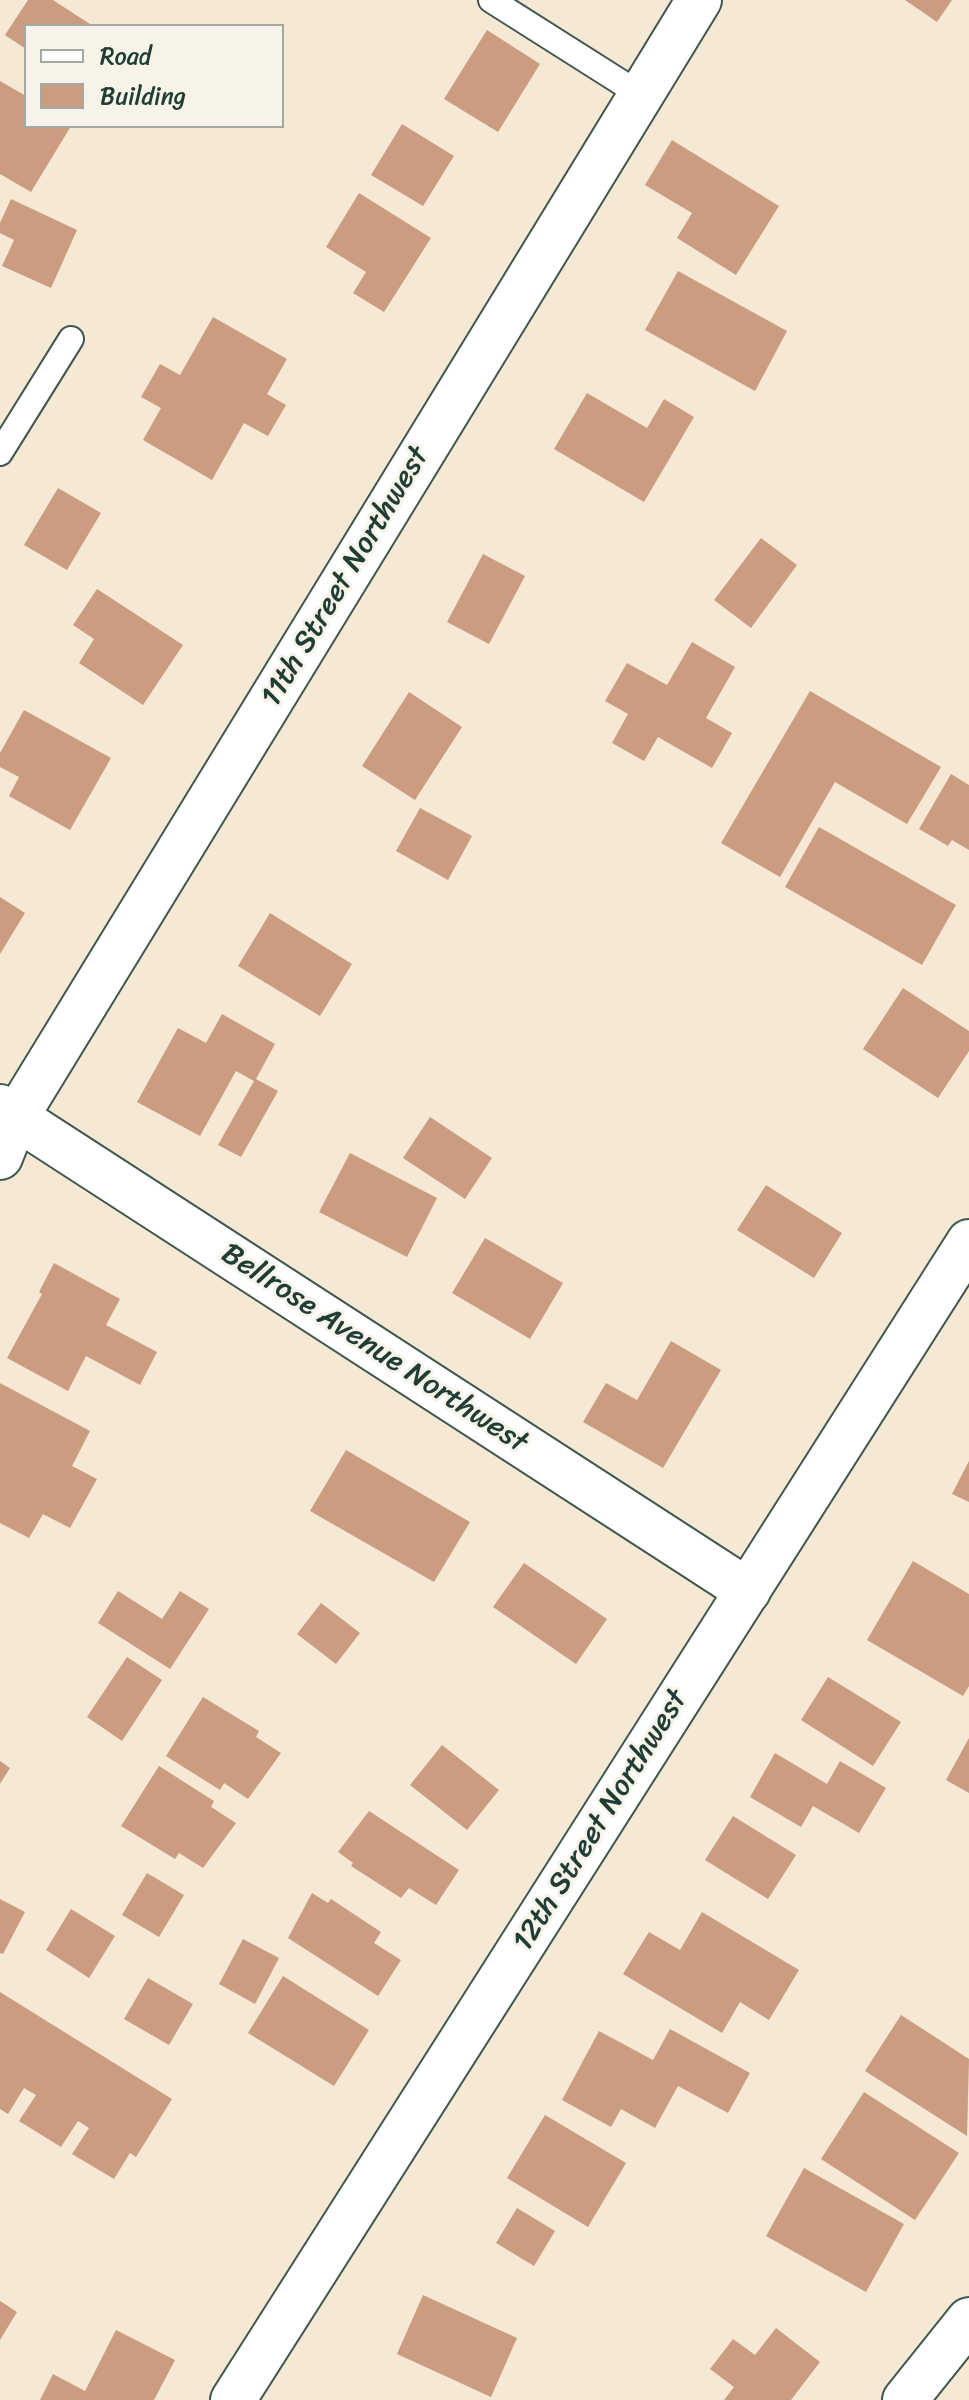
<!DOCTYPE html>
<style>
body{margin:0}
#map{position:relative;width:969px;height:2400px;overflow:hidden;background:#f5e8d4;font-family:Sriracha,sans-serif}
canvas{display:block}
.legend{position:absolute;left:24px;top:24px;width:260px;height:104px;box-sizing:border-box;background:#f7f3e8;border:2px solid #a1aaa0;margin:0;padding:10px 14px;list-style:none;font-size:24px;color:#1f3d34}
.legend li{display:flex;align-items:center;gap:16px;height:40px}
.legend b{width:40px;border:2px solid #a1aaa0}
</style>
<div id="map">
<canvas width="969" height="2400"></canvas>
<ul class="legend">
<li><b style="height:10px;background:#fff"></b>Road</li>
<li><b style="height:22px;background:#cb9c80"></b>Building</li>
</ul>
</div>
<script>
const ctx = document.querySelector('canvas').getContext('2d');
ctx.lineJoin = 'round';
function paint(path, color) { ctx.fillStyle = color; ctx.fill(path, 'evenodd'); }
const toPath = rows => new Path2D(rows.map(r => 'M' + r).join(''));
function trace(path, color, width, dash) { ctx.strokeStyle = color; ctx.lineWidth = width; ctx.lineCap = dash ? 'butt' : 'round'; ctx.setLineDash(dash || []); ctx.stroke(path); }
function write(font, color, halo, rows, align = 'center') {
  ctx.font = font + ' Sriracha,sans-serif'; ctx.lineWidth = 6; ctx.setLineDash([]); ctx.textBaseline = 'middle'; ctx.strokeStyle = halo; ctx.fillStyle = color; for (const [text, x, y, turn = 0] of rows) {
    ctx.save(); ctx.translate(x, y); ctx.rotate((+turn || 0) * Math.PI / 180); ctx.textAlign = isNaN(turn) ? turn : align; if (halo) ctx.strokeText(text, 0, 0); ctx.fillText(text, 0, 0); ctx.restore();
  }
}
const building = toPath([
 [28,0,53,0,93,26,26,26,26,49,5,35],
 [905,0,952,0,937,22],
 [487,30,540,64,498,132,444,99],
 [0,81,26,96,26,126,71,126,31,192,0,174],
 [402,124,454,156,423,206,371,175],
 [672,140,779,206,736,275,677,238,692,213,645,185],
 [359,193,431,238,384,312,353,293,366,272,326,247],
 [11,199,77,230,51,288,2,266,14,240,0,233,0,223],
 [678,271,787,331,755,391,645,330],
 [213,317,287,359,267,394,286,405,268,436,244,423,212,480,143,440,161,408,141,397,160,364,180,375],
 [587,393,647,428,664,399,694,417,644,502,554,449],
 [58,488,101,513,67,570,24,545],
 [761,538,797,565,751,628,714,600],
 [483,554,525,576,489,644,447,622],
 [97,589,183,645,143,705,79,663,94,639,73,625],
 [692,642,735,667,706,718,732,733,712,768,658,737,644,761,612,743,628,714,605,701,627,663,667,685],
 [810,691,941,767,907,824,835,782,780,877,721,843],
 [409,692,462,727,415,800,362,766],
 [24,710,111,758,70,830,9,796,19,777,0,767,0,753],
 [951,774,969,785,969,850,952,840,948,846,919,829],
 [420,808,472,836,448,880,396,851],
 [819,827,956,905,922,965,785,887],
 [0,897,25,913,0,954],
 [270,913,352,964,320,1016,238,966],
 [903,988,969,1031,969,1051,938,1098,863,1049],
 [222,1014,275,1044,256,1079,278,1091,241,1157,218,1145,254,1081,236,1071,200,1136,137,1102,178,1028,206,1043],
 [430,1117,492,1158,465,1199,403,1158],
 [350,1153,437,1198,407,1257,319,1212],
 [766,1185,842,1233,814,1278,737,1230],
 [485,1238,563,1283,530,1339,452,1293],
 [54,1263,120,1299,106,1325,157,1352,140,1385,86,1356,68,1391,7,1358,42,1294,39,1292],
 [671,1341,721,1370,663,1468,583,1422,606,1383,637,1400],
 [0,1383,90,1431,72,1466,97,1479,70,1528,43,1514,29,1538,0,1523],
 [346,1450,470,1522,434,1582,310,1511],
 [969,1461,969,1502,952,1494],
 [913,1561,969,1594,969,1686,963,1696,867,1640],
 [524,1563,607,1619,576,1664,493,1607],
 [118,1591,162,1619,180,1591,209,1609,170,1669,98,1623],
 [321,1603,360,1633,336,1664,297,1634],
 [127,1657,162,1680,122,1741,87,1717],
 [828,1677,901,1722,873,1766,801,1720],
 [203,1697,259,1731,256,1737,281,1753,248,1799,224,1783,220,1790,166,1756],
 [969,1738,969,1793,946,1780],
 [442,1745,499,1790,467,1830,410,1785],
 [775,1753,827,1784,840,1761,886,1788,859,1833,813,1806,801,1827,750,1797],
 [0,1761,10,1768,0,1784],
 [159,1766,214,1801,211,1807,236,1823,203,1868,179,1853,175,1859,121,1826],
 [369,1811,459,1870,436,1905,409,1888,401,1898,351,1866,353,1863,338,1852],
 [733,1816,796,1855,768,1899,705,1860],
 [147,1873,184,1895,159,1937,122,1915],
 [312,1893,328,1903,331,1899,381,1932,374,1943,401,1960,378,1996,288,1938],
 [0,1899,25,1912,3,1954,0,1953],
 [71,1909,115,1936,89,1978,46,1950],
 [702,1912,799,1970,769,2020,740,2002,722,2033,623,1974,649,1932,680,1950],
 [243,1939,279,1958,255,2004,219,1984],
 [283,1976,369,2030,334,2086,248,2033],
 [148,1978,193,2004,169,2045,124,2019],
 [0,1992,172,2099,136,2157,130,2153,114,2179,72,2154,89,2128,83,2124,78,2121,61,2147,19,2121,36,2095,24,2088,8,2114,0,2109],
 [901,2015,969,2059,967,2136,865,2071],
 [670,2029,750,2073,728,2113,678,2086,655,2128,621,2109,611,2127,562,2100,599,2031,653,2060],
 [864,2092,959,2153,915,2220,821,2159],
 [545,2115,626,2163,588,2227,507,2178],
 [804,2168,904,2224,866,2292,766,2236],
 [517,2208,555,2231,534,2266,496,2243],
 [423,2295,517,2338,491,2397,397,2354],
 [0,2301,17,2312,0,2340],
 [776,2328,820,2362,791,2400,724,2400,734,2387,710,2369,733,2339,755,2355],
 [116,2330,175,2360,154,2400,40,2400,53,2374,85,2391]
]);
const service = toPath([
 [491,0,641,95],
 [0,453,71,339]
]);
const minor = toPath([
 [0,1107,748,1591],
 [0,1157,16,1117,699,0],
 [905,2400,969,2320]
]);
const tertiary = toPath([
 [233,2400,969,1242]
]);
const streetNames = [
 ["11th Street Northwest",346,577,-59],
 ["Bellrose Avenue Northwest",374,1349,33],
 ["12th Street Northwest",601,1821,-58]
];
paint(building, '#cb9c80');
trace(service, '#3f574c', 28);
trace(minor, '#3f574c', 48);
trace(tertiary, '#3f574c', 48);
trace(service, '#fff', 24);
trace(minor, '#fff', 44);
trace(tertiary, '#fff', 44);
write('30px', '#1f3d34', '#f7f3e8', streetNames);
</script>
